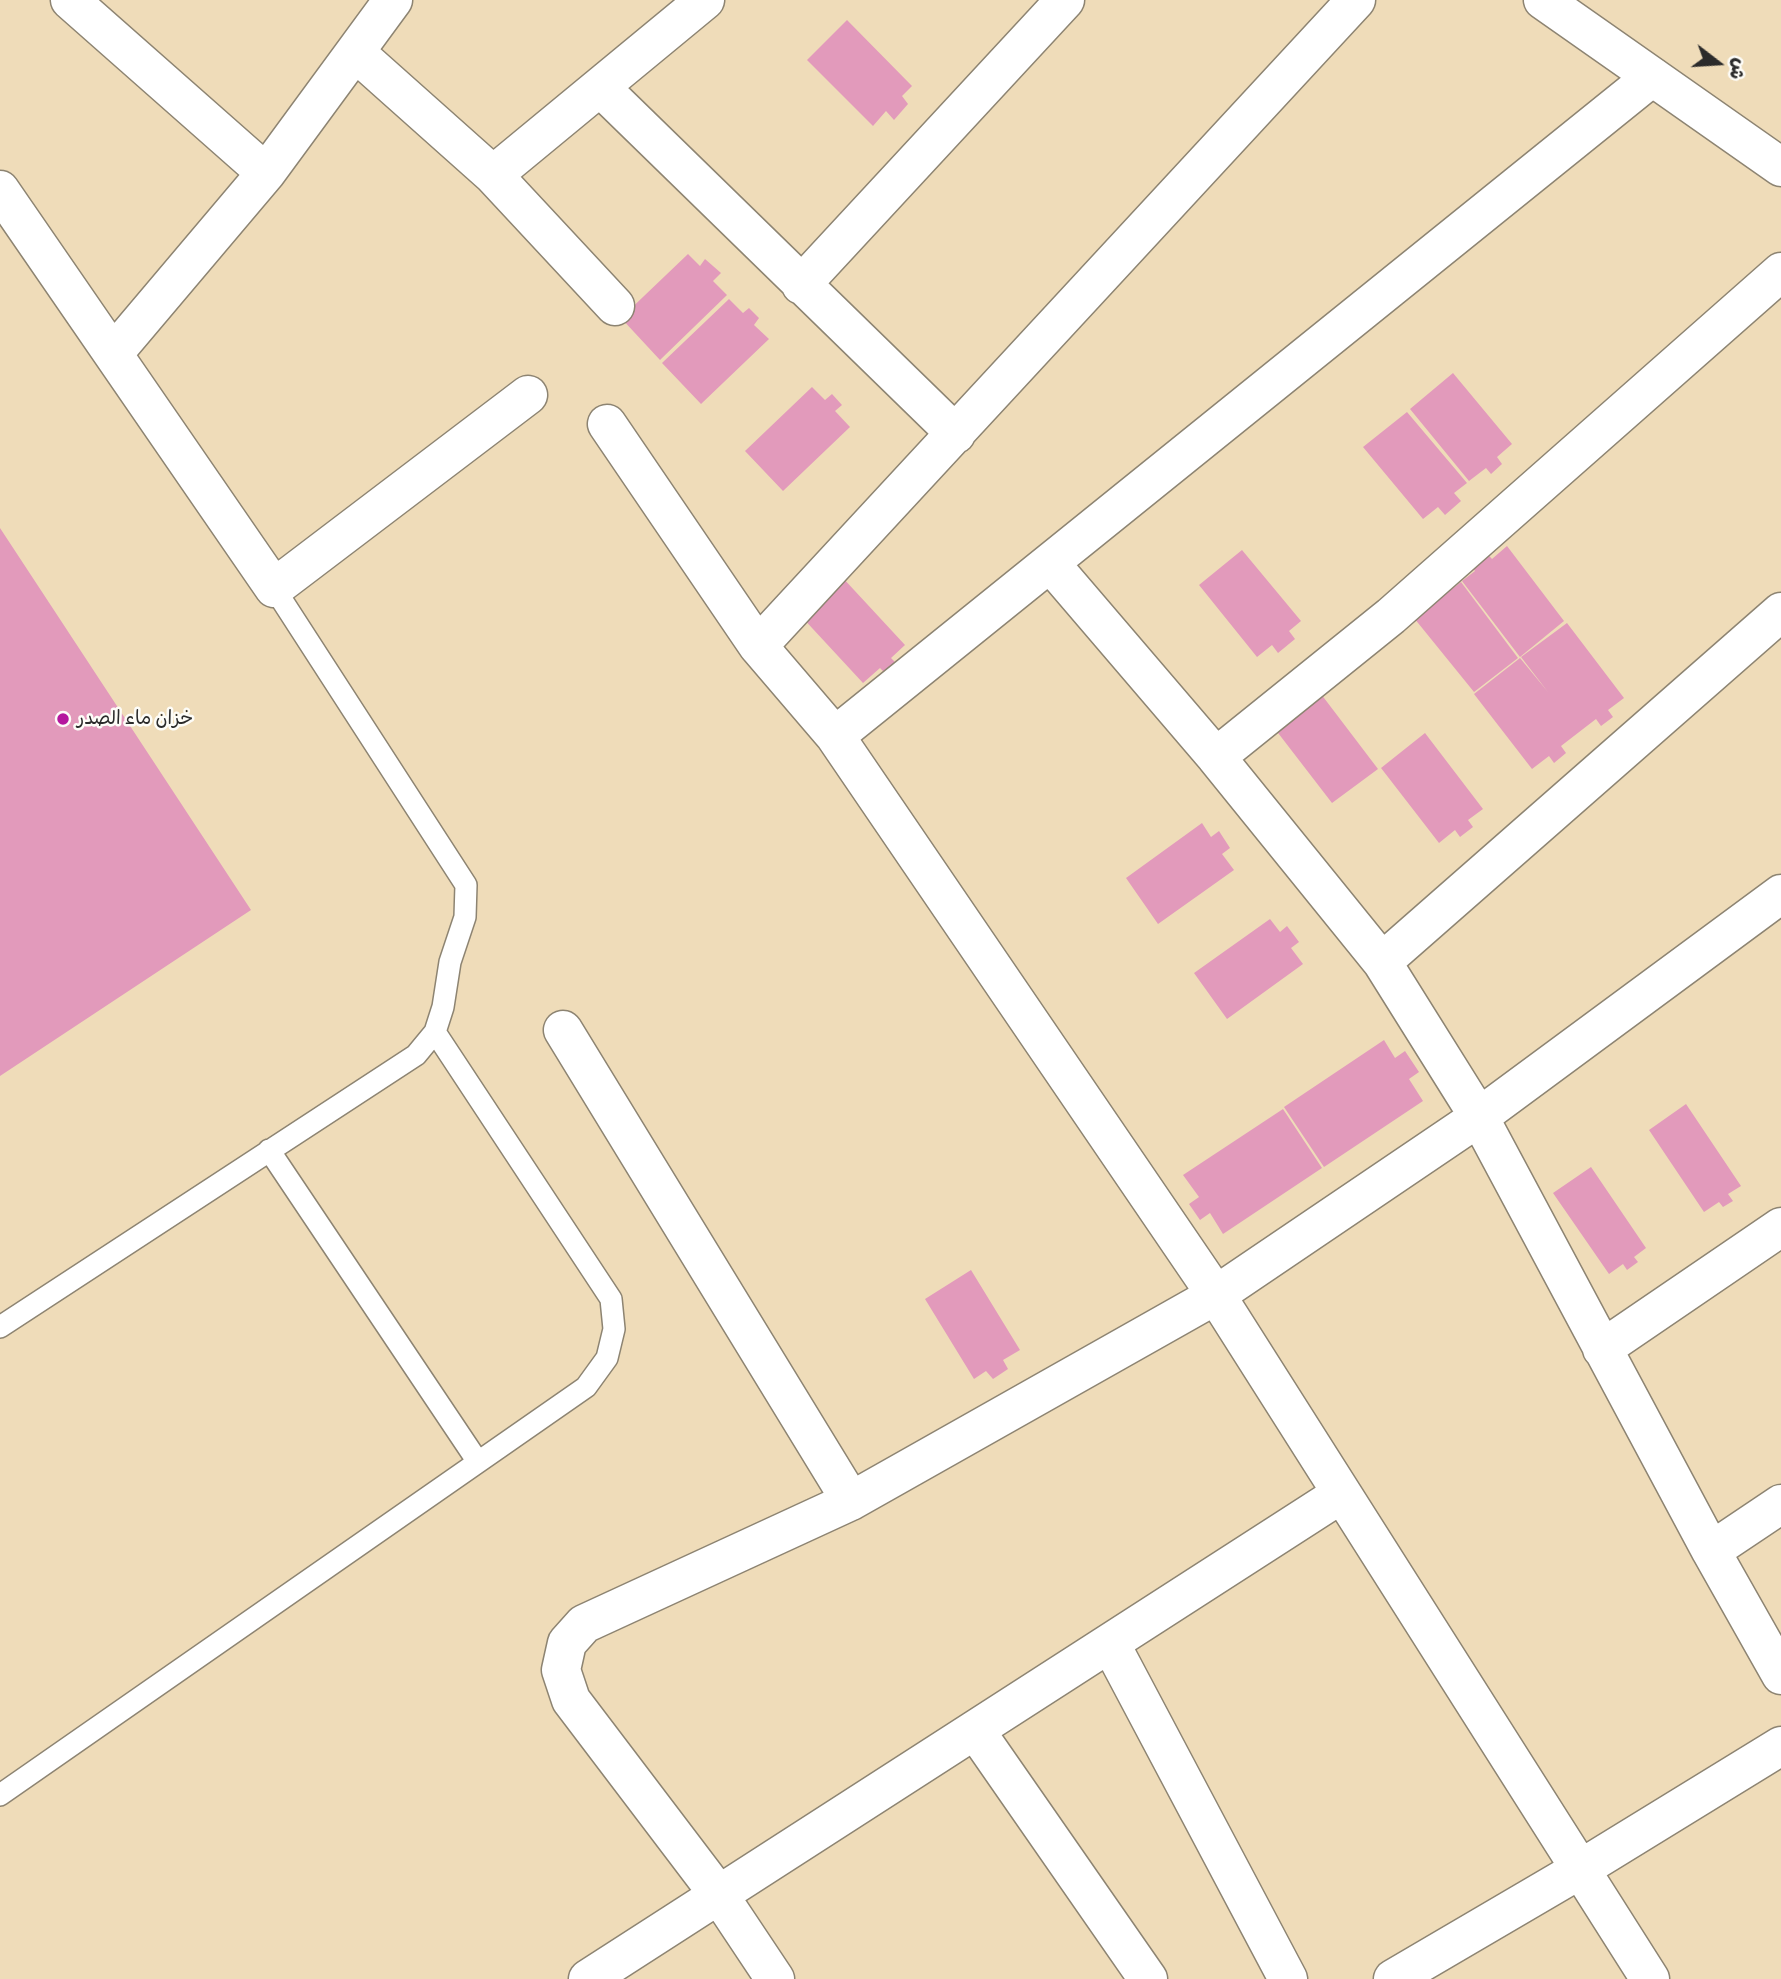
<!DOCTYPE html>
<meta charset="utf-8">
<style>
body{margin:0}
#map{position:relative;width:1781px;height:1979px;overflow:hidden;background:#efdcb9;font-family:Pangolin,"Playpen Sans Arabic",sans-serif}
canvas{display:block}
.north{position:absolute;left:1683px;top:28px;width:70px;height:70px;-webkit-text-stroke:5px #fdfcf7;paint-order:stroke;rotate:107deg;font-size:19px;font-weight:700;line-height:28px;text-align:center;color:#2b2b2b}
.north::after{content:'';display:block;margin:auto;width:24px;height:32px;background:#2b2b2b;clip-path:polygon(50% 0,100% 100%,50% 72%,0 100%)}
</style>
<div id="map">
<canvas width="1781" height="1979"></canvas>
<div class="north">ش</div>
</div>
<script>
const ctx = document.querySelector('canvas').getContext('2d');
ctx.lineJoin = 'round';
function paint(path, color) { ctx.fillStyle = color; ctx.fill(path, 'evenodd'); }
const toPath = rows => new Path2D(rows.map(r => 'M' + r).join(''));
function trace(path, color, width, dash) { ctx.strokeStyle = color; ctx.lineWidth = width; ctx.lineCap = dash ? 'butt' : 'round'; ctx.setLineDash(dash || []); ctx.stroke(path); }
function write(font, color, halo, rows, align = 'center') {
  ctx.font = font + ' Pangolin,"Playpen Sans Arabic",sans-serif'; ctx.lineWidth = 5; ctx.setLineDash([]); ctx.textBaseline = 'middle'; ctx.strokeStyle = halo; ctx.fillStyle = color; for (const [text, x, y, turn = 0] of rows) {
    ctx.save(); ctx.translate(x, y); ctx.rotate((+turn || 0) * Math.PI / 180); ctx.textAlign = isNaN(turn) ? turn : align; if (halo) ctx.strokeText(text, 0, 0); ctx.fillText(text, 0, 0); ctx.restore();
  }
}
const building = toPath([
 [847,20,912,86,902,96,908,104,894,120,886,111,873,126,807,60],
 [688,254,700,266,705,259,721,273,713,281,727,295,660,360,621,318],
 [729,299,743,313,749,308,759,318,754,325,769,339,701,404,662,363],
 [1453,373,1512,444,1497,457,1502,464,1491,474,1486,468,1469,481,1410,409],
 [812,387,825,400,832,394,842,405,835,411,850,427,783,491,745,451],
 [1407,412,1467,483,1454,493,1461,501,1445,515,1438,507,1423,519,1363,447],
 [0,528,251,910,0,1076],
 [1507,546,1564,621,1520,657,1462,581,1475,571,1469,563,1485,551,1492,559],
 [1242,550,1301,621,1289,631,1295,639,1278,653,1272,645,1257,657,1199,585],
 [842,577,905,645,891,658,897,664,886,674,880,668,863,683,800,615],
 [1461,582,1518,658,1474,692,1414,618],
 [1567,623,1624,698,1608,710,1613,717,1601,726,1596,719,1561,746,1566,753,1554,763,1549,756,1532,769,1474,694,1520,658,1548,692,1521,657],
 [1321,694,1378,769,1332,803,1275,729],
 [1425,733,1483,809,1468,820,1473,827,1460,837,1455,830,1439,843,1381,768],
 [1202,823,1211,837,1219,831,1230,848,1222,854,1234,870,1158,924,1126,878],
 [1270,919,1280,932,1287,926,1299,942,1291,948,1303,964,1227,1019,1194,973],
 [1384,1040,1395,1058,1405,1051,1419,1072,1409,1079,1423,1101,1324,1167,1284,1107],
 [1686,1104,1741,1186,1728,1194,1733,1201,1723,1207,1719,1202,1704,1212,1649,1130],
 [1283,1109,1322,1168,1223,1234,1210,1213,1200,1220,1189,1204,1199,1197,1183,1175],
 [1591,1167,1646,1248,1634,1257,1638,1262,1627,1270,1623,1264,1609,1274,1553,1193],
 [971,1270,1020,1350,1003,1360,1008,1369,993,1379,986,1371,974,1379,925,1299]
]);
const service = toPath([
 [269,1150,478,1462],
 [0,1327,416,1055,435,1032,443,1007,450,962,465,917,466,885,274,588],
 [0,1795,586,1387,607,1358,614,1329,611,1299,435,1032]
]);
const minor = toPath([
 [70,0,266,173],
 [1356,0,758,646,835,736,1216,1295,1650,1979],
 [355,52,493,175,615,306],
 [600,87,956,434],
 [493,175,705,0],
 [0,190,274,588,528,395],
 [801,285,1065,0],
 [113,354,266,173,393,0],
 [607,424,758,646],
 [1050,563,1216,757,1382,962,1479,1117,1711,1551,1781,1675],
 [835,736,1652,77],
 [1216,757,1391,616,1781,272],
 [1382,962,1781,612],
 [563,1030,851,1501],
 [1602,1349,1781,1227],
 [1711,1551,1781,1504],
 [1110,1643,1288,1979],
 [975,1730,1148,1979],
 [588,1979,1341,1494],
 [775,1979,719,1895,571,1700,561,1670,567,1643,584,1624,851,1501,1216,1295,1479,1117,1781,894],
 [1393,1979,1579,1870,1781,1746]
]);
const tertiary = toPath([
 [1543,0,1781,167]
]);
const markers = [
 [63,719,7,"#b5179e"]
];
const poiNames = [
 ["خزان ماء الصدر",77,719]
];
paint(building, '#e29abb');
trace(service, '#8d8472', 24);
trace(minor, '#8d8472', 41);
trace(tertiary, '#8d8472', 41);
trace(service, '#fff', 21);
trace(minor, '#fff', 38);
trace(tertiary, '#fff', 38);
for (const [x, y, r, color] of markers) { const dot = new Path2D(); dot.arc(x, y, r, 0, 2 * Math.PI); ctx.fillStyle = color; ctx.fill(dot); trace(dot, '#fdfcf7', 2.5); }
write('19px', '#2b2b2b', '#fdfcf7', poiNames, 'left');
</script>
